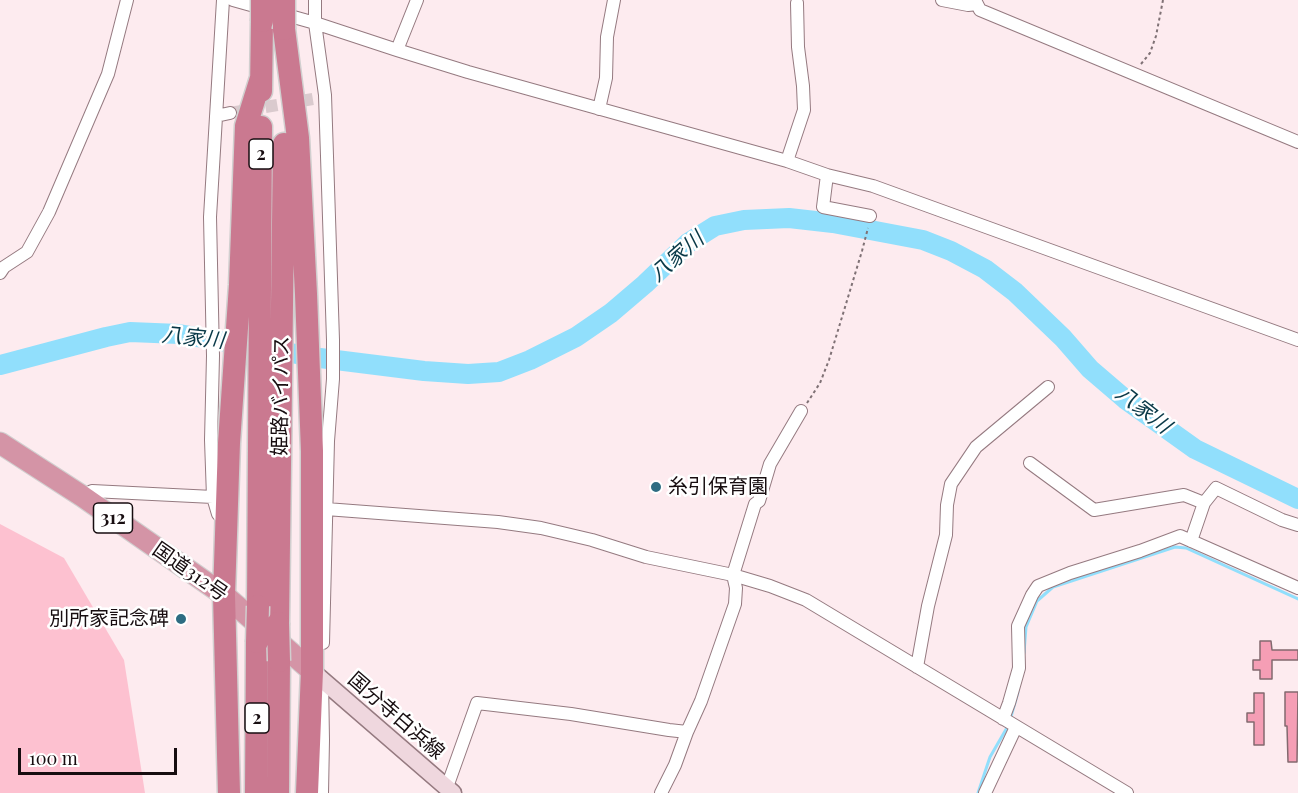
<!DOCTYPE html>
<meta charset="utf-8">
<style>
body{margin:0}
#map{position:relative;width:1298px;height:793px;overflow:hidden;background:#fdebef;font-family:"Playfair Display",serif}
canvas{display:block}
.scale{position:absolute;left:18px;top:748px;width:159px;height:27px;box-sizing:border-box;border:3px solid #170d10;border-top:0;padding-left:8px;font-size:18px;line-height:21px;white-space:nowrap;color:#170d10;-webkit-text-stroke:4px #fff;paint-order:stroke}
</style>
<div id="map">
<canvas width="1298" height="793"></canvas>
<div class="scale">100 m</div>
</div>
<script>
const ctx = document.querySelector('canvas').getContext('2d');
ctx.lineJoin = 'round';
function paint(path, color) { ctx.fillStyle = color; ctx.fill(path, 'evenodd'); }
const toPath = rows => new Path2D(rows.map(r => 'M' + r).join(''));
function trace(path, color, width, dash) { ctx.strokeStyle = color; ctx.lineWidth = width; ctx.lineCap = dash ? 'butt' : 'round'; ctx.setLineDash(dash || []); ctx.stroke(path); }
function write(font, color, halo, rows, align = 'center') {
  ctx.font = font + ' "Playfair Display","Noto Sans JP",serif'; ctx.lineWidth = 5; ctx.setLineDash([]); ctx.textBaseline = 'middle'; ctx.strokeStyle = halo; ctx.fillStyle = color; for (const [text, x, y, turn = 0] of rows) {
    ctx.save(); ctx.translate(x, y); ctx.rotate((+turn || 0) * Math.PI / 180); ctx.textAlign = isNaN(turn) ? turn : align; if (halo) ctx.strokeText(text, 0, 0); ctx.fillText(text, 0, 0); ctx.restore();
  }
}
const green = toPath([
 [0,524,64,558,124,660,145,793,0,793]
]);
const stream = toPath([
 [1024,653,1026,627,1037,601,1053,587,1175,547,1186,548,1298,599],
 [1010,720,1018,692],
 [978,793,990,757,1008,726]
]);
const river = toPath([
 [0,365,106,337,130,332,179,334,320,358,424,371,468,374,499,372,530,360,576,337,611,313,645,284,688,243,715,226,744,220,789,218,833,223,923,240,951,251,985,269,1015,292,1063,338,1090,369,1125,399,1195,449,1298,499]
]);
const building = toPath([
 [1260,641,1271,641,1272,650,1298,650,1298,660,1272,660,1272,679,1260,679,1260,670,1253,670,1253,660,1260,660,1260,641],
 [1285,692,1298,692,1297,762,1288,762,1287,726,1285,726,1285,692],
 [1254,693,1264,693,1264,745,1254,745,1254,722,1247,722,1247,713,1254,713,1254,693]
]);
const minorTunnel = toPath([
 [230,113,313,99]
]);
const path = toPath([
 [1141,64,1150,53,1156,36,1163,0],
 [807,403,820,383,829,360,862,251,868,228]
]);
const minor = toPath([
 [223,0,210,217,213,356,211,440,213,497,218,514,224,520],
 [233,0,315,23,397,50,468,72,787,161,827,175,873,186,1298,340],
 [315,0,315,23,325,95,333,340,333,379,328,441,323,643],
 [942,0,968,5,977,4],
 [975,0,980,10,1298,142],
 [397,50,417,0],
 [599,109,606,78,607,37,614,0],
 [216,116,230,113],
 [787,161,804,110,803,86,798,47,797,3],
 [827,175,823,207,870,216],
 [0,273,4,267,27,252,49,212,108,74,127,0],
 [1030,463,1094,510,1184,495,1204,503],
 [82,496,92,491,213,497],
 [326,509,498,522,541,528,592,540,646,557,733,575,770,586,806,600,1127,793],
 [1191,541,1204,503,1216,488,1282,520,1298,525],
 [917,667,928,606,946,535,947,505,951,484,976,447,1048,387],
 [1003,719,1009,703,1019,668,1018,626,1032,595,1038,586,1070,573,1140,551,1180,536,1298,588],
 [447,787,477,703,571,714,669,730,687,732],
 [322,793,323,740,322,678],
 [661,793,675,765,687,732,701,701,735,604,736,588,733,575,755,504,759,501,770,464,801,411],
 [985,793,1016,727]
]);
const secondary = toPath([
 [312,671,453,793]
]);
const trunk = toPath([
 [0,443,82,496,224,595,312,671]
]);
const motorway = toPath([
 [284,29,298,138,306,294,312,451,312,671,307,793],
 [261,91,262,21],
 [258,606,261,127],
 [278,623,284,144],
 [229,793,224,595,229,443,240,285,246,126,261,78],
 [256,793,257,642],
 [278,793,279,661]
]);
const motorwayBridge = toPath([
 [262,21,262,0],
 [284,29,284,0],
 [278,623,279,661],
 [257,642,258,606]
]);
const markers = [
 [656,487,6,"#2e6c82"],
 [181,619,6,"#2e6c82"]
];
const shields = [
 [261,154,24],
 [113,518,39],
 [257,718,24]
];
const shieldNames = [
 ["2",261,154],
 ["312",113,518],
 ["2",257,718]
];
const streetNames = [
 ["姫路バイパス",281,396,-89],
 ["国道312号",190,572,35],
 ["国分寺白浜線",396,716,41]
];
const poiNames = [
 ["糸引保育園",668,487],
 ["別所家記念碑",169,619,"right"]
];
const waterNames = [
 ["八家川",677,257,-41],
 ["八家川",193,338,6],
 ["八家川",1143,410,38]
];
paint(green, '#fdc1d0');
trace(stream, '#91dffc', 3);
trace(river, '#91dffc', 20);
paint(building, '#f59eb5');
trace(building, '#83696f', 1.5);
trace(minorTunnel, '#dacace', 12, [12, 6]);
trace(minor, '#957a80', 14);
trace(secondary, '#957a80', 19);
trace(trunk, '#d1cfcf', 23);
trace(motorway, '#d1cfcf', 25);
trace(path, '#7f7175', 2, [3, 3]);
trace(minor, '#fff', 12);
trace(secondary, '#efd7de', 16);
trace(trunk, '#d494a6', 21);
trace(motorway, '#ca7990', 22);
trace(motorwayBridge, '#d1cfcf', 25, []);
trace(motorwayBridge, '#ca7990', 22);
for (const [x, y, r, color] of markers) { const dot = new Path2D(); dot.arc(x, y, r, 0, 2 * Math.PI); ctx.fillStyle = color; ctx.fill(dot); trace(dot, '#fff', 2); }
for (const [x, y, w] of shields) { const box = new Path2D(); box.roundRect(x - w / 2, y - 15, w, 30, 4.5); ctx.fillStyle = '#fff'; ctx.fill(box); trace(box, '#170d10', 1.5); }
write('bold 18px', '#170d10', null, shieldNames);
write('20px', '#170d10', '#fff', streetNames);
write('20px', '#170d10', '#fff', poiNames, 'left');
write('italic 21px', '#093948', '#fff', waterNames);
</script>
